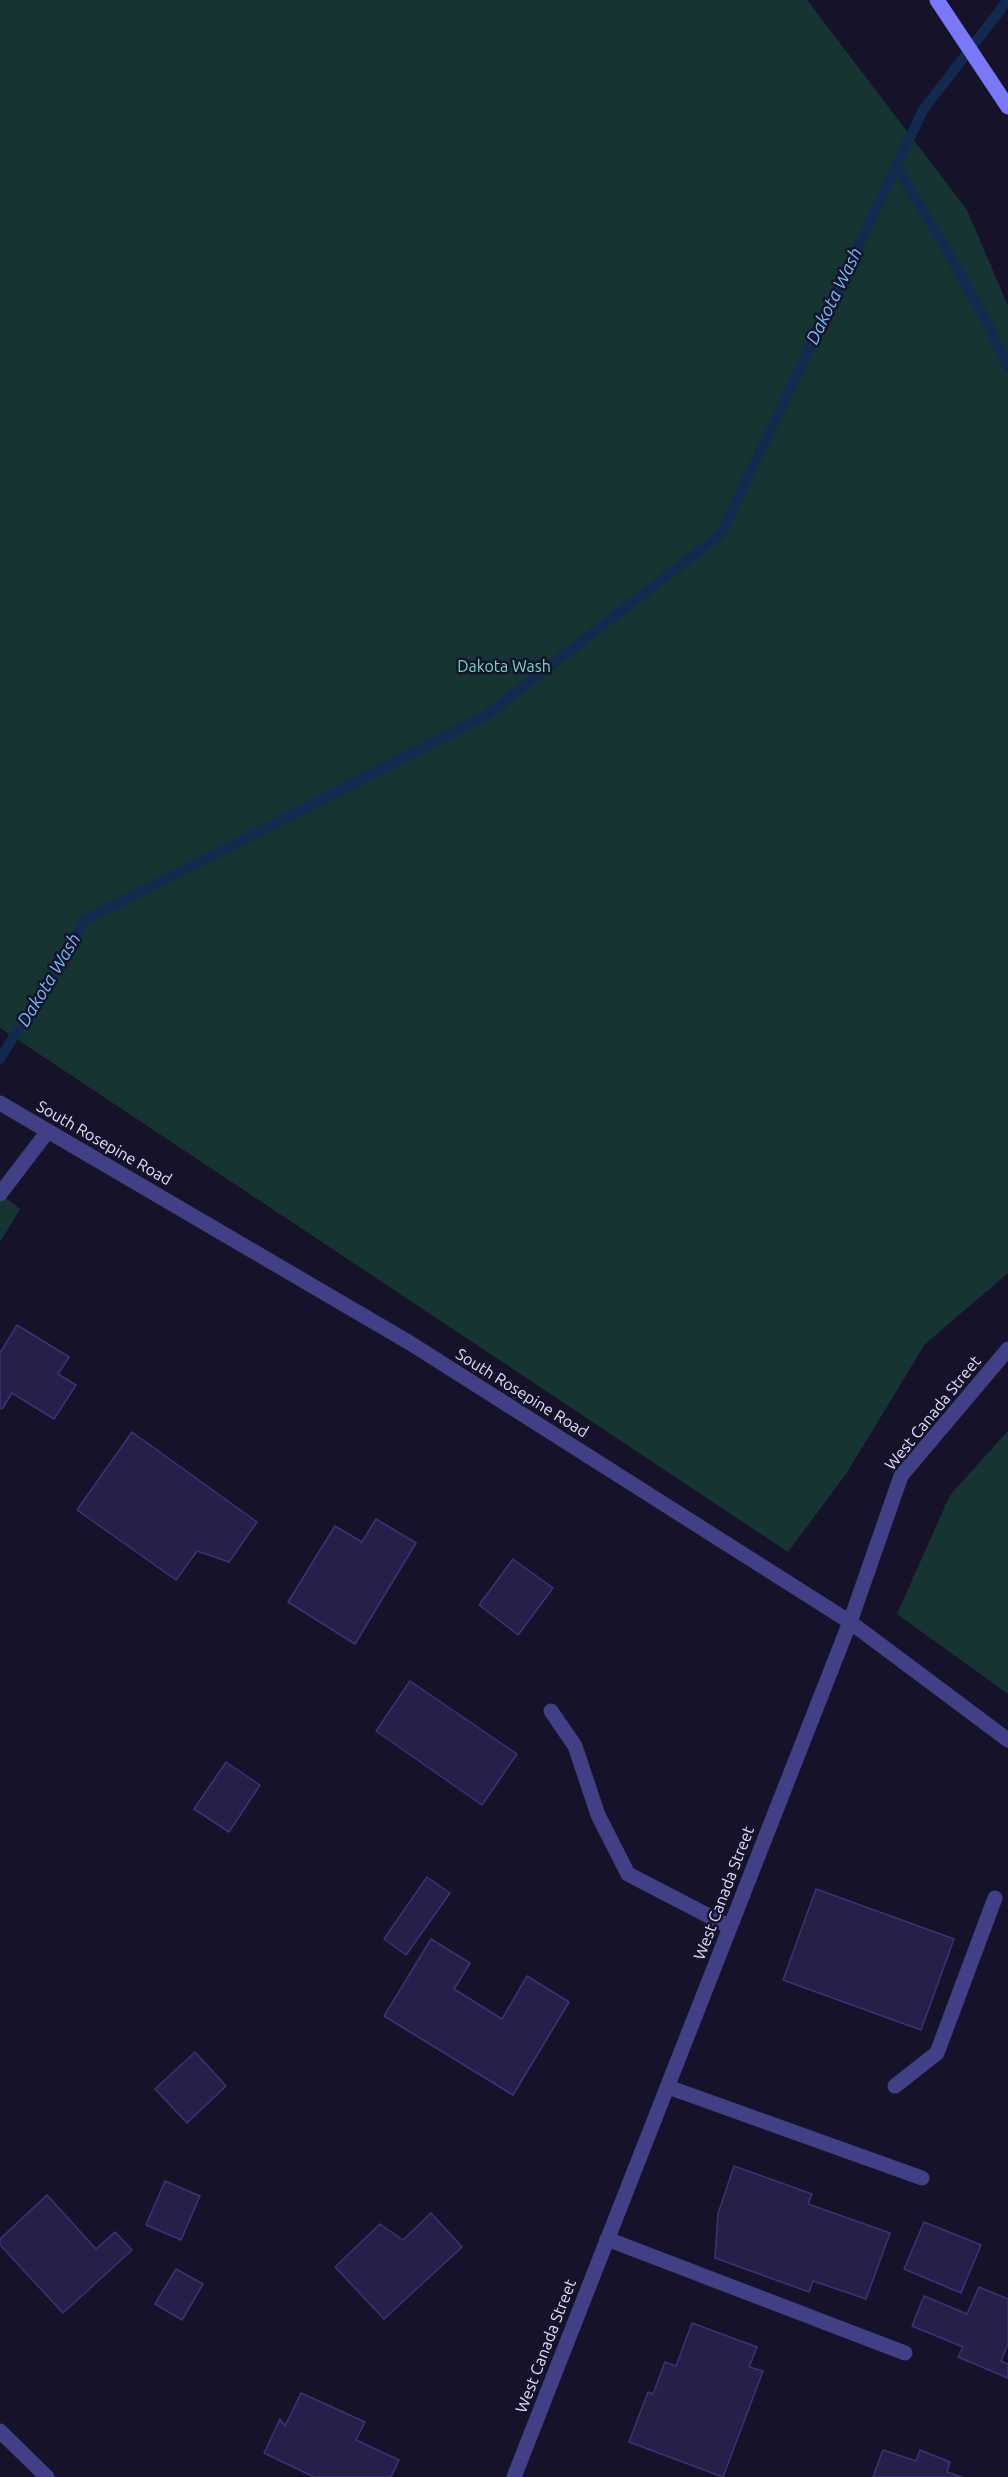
<!DOCTYPE html>
<style>
body{margin:0}
canvas{display:block;background:#16122a}
</style>
<canvas width="1008" height="2477"></canvas>
<script>
const ctx = document.querySelector('canvas').getContext('2d');
ctx.lineJoin = 'round';
function paint(path, color) { ctx.fillStyle = color; ctx.fill(path, 'evenodd'); }
const toPath = rows => new Path2D(rows.map(r => 'M' + r).join(''));
function trace(path, color, width, dash) { ctx.strokeStyle = color; ctx.lineWidth = width; ctx.lineCap = dash ? 'butt' : 'round'; ctx.setLineDash(dash || []); ctx.stroke(path); }
function write(font, color, halo, rows, align = 'center') {
  ctx.font = font + ' Ubuntu,sans-serif'; ctx.lineWidth = 5; ctx.setLineDash([]); ctx.textBaseline = 'middle'; ctx.strokeStyle = halo; ctx.fillStyle = color; for (const [text, x, y, turn = 0] of rows) {
    ctx.save(); ctx.translate(x, y); ctx.rotate((+turn || 0) * Math.PI / 180); ctx.textAlign = isNaN(turn) ? turn : align; if (halo) ctx.strokeText(text, 0, 0); ctx.fillText(text, 0, 0); ctx.restore();
  }
}
const green = toPath([
 [0,0,807,0,967,210,1008,306,1008,1273,925,1344,846,1474,788,1552,0,1028],
 [0,1193,20,1209,0,1242],
 [1008,1431,1008,1694,897,1614,950,1495]
]);
const stream = toPath([
 [896,166,945,247,984,317,1008,367],
 [0,1059,84,921,485,716,721,534,923,110,1008,0]
]);
const building = toPath([
 [17,1325,69,1357,58,1374,76,1385,54,1419,12,1393,2,1409,0,1408,0,1353,17,1325],
 [132,1432,257,1522,229,1562,197,1551,176,1580,77,1510,132,1432],
 [376,1519,416,1543,355,1644,288,1602,335,1526,362,1542,376,1519],
 [513,1559,553,1588,518,1635,479,1605,513,1559],
 [410,1681,517,1754,482,1805,376,1731,410,1681],
 [226,1762,260,1785,229,1832,194,1809,226,1762],
 [427,1877,450,1893,406,1955,384,1939,427,1877],
 [816,1889,954,1939,921,2030,783,1980,816,1889],
 [431,1939,470,1963,454,1989,502,2019,527,1976,569,2002,513,2095,384,2016,431,1939],
 [195,2052,226,2086,187,2123,155,2089,195,2052],
 [734,2166,812,2194,808,2204,890,2233,866,2299,813,2281,809,2292,715,2258,718,2214,734,2166],
 [165,2181,200,2196,181,2240,146,2225,165,2181],
 [47,2195,96,2249,115,2232,132,2250,63,2313,0,2245,0,2239,47,2195],
 [431,2213,462,2247,384,2319,335,2267,380,2224,403,2240,431,2213],
 [924,2222,981,2245,961,2293,904,2269,924,2222],
 [176,2269,203,2284,182,2320,155,2304,176,2269],
 [979,2287,1008,2299,1008,2344,1001,2361,1008,2364,1008,2378,958,2357,963,2347,912,2326,924,2296,967,2314,979,2287],
 [692,2323,757,2347,749,2367,763,2371,723,2477,629,2442,648,2392,653,2394,665,2362,676,2366,692,2323],
 [301,2393,365,2422,356,2440,399,2460,391,2477,314,2477,264,2453,280,2419,285,2426,301,2393],
 [883,2450,916,2461,920,2450,950,2462,947,2472,962,2477,873,2477,883,2450]
]);
const service = toPath([
 [0,1194,48,1131],
 [551,1711,575,1746,598,1815,628,1874,730,1927],
 [895,2086,937,2053,995,1898],
 [668,2087,922,2178],
 [607,2239,905,2353]
]);
const minor = toPath([
 [0,1103,410,1343,850,1622,1008,1740],
 [0,2431,47,2477],
 [514,2477,850,1622,901,1476,1008,1349]
]);
const secondary = toPath([
 [937,0,1008,107]
]);
const parkNames = [
 ["Dakota Wash",504,667]
];
const streetNames = [
 ["South Rosepine Road",104,1143,30],
 ["South Rosepine Road",522,1393,32],
 ["West Canada Street",933,1413,-51],
 ["West Canada Street",724,1893,-69],
 ["West Canada Street",546,2346,-69]
];
const waterNames = [
 ["Dakota Wash",834,296,-64],
 ["Dakota Wash",49,980,-59]
];
paint(green, '#153432');
trace(stream, '#122a4e', 10);
paint(building, '#271f4a');
trace(building, '#3e3275', 1.5);
trace(service, '#414086', 15);
trace(minor, '#414086', 15);
trace(secondary, '#7978f9', 15);
write('16px', '#6bdcbd', '#16122a', parkNames);
write('16px', '#e0ddfd', '#16122a', streetNames);
write('italic 18px', '#70bcf8', '#16122a', waterNames);
</script>
